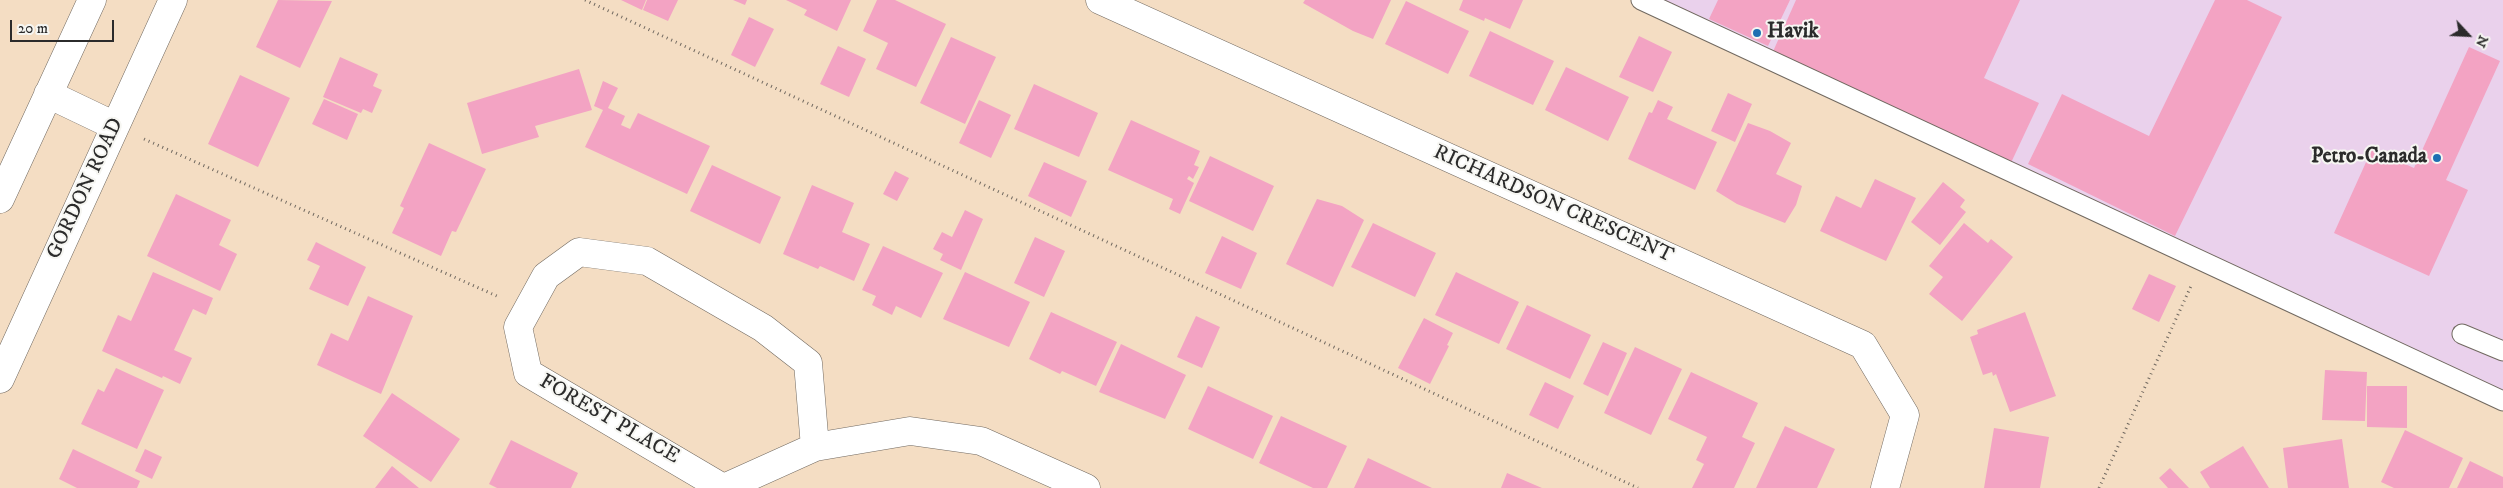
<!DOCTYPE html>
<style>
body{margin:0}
#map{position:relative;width:2503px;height:488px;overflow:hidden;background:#f4ddc3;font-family:"IM FELL DW Pica",serif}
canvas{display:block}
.north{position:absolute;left:2443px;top:10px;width:50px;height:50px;-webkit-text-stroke:4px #f6f6f2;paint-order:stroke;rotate:115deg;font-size:14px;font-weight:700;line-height:20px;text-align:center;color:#2b2b2b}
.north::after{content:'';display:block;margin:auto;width:18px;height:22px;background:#2b2b2b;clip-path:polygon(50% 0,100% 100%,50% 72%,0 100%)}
.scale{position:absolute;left:10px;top:20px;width:104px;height:22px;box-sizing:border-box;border:2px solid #2b2b2b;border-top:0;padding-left:6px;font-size:15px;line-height:18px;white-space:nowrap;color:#2b2b2b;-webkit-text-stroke:4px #f6f6f2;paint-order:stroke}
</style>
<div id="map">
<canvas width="2503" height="488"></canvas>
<div class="north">N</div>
<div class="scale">20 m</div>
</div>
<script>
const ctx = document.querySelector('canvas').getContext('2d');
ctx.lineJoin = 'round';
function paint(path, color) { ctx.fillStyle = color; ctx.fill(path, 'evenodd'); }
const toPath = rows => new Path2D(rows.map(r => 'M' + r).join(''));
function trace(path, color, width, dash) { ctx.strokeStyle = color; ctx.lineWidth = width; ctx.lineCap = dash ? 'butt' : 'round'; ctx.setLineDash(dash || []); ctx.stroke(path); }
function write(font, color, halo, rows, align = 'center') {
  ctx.font = font + ' "IM FELL DW Pica",serif'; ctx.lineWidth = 4; ctx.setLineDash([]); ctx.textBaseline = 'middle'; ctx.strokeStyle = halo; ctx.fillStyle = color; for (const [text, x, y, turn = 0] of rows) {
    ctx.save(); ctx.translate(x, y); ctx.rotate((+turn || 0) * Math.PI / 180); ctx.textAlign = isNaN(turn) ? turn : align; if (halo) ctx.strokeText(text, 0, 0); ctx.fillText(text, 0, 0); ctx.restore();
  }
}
const built = toPath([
 [1645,0,2503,0,2503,395]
]);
const building = toPath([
 [278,0,332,1,300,68,256,47],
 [621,0,646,0,642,10],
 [647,0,678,0,668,21,643,10],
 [733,0,747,0,745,5],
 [786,0,851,0,837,31,804,15,807,10],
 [877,0,895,0,946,24,916,87,876,69,888,43,863,31],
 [1305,0,1391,0,1373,39,1353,31,1303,3],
 [1463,0,1523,0,1510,29,1485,18,1484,21,1459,10],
 [1718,0,1790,0,1768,46,1709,19],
 [1796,0,2020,0,1984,78,2039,103,2009,167,1771,56],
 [2215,0,2247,0,2282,17,2175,236,2028,164,2062,94,2149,136],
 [1406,1,1469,31,1448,74,1385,44],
 [749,17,774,29,755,67,731,55],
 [1490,31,1554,61,1533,105,1469,76],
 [1639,36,1672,52,1653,92,1619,77],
 [951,37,996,57,965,124,920,103],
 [838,46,866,59,849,97,820,84],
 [2469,47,2500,61,2446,180,2468,190,2429,276,2334,233,2372,149,2414,168],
 [340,57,378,74,373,86,382,90,372,113,363,109,361,113,323,97],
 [1566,67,1629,97,1608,141,1545,110],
 [579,69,592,110,535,126,539,137,482,154,467,103],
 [240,75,290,98,258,167,208,144],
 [603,81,618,88,608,108,625,116,621,125,630,129,638,113,710,146,687,194,585,147,603,110,594,106],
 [1034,84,1098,113,1079,157,1014,129],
 [1728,93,1752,104,1735,142,1711,131],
 [324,99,358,114,347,140,312,124],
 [979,100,1011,115,991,158,959,143],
 [1658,100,1673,107,1667,119,1717,142,1695,190,1628,159,1649,112,1652,113],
 [1131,120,1200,151,1194,165,1199,167,1193,179,1189,176,1187,179,1194,183,1180,214,1169,209,1173,199,1108,170],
 [1748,123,1770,131,1791,143,1776,174,1802,186,1796,205,1785,223,1737,204,1716,191],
 [429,143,486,169,456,232,452,231,441,256,392,233,404,208,400,206],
 [1210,156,1274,186,1253,231,1189,201],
 [1044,162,1087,181,1071,217,1028,196],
 [712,165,781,197,760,244,690,211],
 [895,171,909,178,897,201,883,194],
 [1875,179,1916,198,1886,261,1820,231,1836,196,1861,208],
 [1943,182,1965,200,1960,207,1966,212,1940,245,1911,222],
 [812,185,854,203,842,232,870,244,854,281,820,266,818,269,783,254],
 [176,194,231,220,219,245,237,254,220,291,147,256],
 [1317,199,1342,206,1364,220,1333,287,1286,264],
 [965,210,983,219,961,270,940,260,943,254,933,249,942,232,952,237],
 [1373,223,1436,253,1415,297,1351,267],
 [1964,223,1988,243,1991,239,2013,257,1962,321,1929,294,1943,277,1929,266],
 [1222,236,1257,253,1241,289,1205,273],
 [1035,237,1065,251,1044,297,1014,283],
 [316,242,366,267,348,306,309,289,320,266,307,260],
 [883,246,943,273,921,318,896,306,892,315,872,305,876,296,862,290],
 [153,272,213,298,206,315,193,309,174,350,192,358,180,384,163,376,162,378,102,351,118,315,131,321],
 [965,272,1030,302,1009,347,943,319],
 [1456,272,1519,302,1499,344,1435,315],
 [2149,274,2176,286,2159,322,2132,309],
 [368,296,413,316,381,394,317,365,331,333,348,341],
 [1527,305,1591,335,1570,379,1506,349],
 [1051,312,1117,342,1096,386,1062,371,1060,374,1029,359],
 [2025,312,2056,396,2010,412,1996,374,1993,376,1992,372,1983,375,1970,337,1978,334,1977,330],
 [1196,316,1220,327,1202,368,1177,357],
 [1424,318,1453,333,1447,345,1449,346,1430,384,1398,368],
 [1603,342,1627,353,1608,396,1583,384],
 [1121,344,1186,375,1165,419,1099,392],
 [1635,347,1682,369,1651,435,1604,413],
 [116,368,164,390,137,449,81,424,98,389,104,392],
 [2325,370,2367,372,2365,421,2322,420],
 [1691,372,1758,403,1742,437,1755,443,1734,488,1692,488,1704,464,1696,460,1707,437,1668,419],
 [1545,382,1574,396,1558,429,1529,415],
 [1208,386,1273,416,1253,459,1188,429],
 [2367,386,2407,386,2407,428,2367,427],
 [392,393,460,439,431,482,363,436],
 [1281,416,1347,446,1327,488,1313,488,1259,463],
 [1785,426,1835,449,1817,488,1756,488],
 [1994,428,2049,437,2040,488,1984,488],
 [2405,430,2463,458,2449,488,2394,488,2381,482],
 [2342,439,2349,488,2288,488,2283,448],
 [511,440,578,473,571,488,497,488,489,484],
 [2243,446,2269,488,2210,488,2200,472],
 [73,449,140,481,137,488,77,488,59,479],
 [145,449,162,457,152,479,135,471],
 [1368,458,1432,488,1354,488],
 [2470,461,2503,477,2503,488,2457,488],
 [392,466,419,488,375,488],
 [2170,468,2189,488,2168,488,2159,478],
 [1507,473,1542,488,1501,488]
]);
const path = toPath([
 [585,0,1638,488],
 [144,139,499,297],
 [2099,488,2191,286]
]);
const service = toPath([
 [1641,0,2503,401],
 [2462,334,2503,351]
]);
const minor = toPath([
 [1100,0,1863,345,1905,415,1885,488],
 [723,488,528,373,518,327,546,276,579,252,647,261,763,328,808,363,815,447],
 [724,488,815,447,910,431,981,441,1086,488]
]);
const tertiary = toPath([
 [48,94,115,126],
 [0,199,92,0],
 [0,379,173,0]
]);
const markers = [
 [1757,33,5,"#1f6fb2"],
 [2437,158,5,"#1f6fb2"]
];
const poiNames = [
 ["Havik",1767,33],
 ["Petro-Canada",2427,158,"right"]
];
const streetNames = [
 ["GORDON ROAD",86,189,-65],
 ["RICHARDSON CRESCENT",1553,205,24],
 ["FOREST PLACE",609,420,30]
];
paint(built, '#ead1ec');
paint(building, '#f3a3c3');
trace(service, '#716960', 21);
trace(minor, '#716960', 29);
trace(tertiary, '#716960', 29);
trace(path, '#716960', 3, [1, 4]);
trace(service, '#fff', 19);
trace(minor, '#fff', 28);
trace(tertiary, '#fff', 28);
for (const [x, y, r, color] of markers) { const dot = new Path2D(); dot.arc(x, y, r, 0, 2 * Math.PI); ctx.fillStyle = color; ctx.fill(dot); trace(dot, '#f6f6f2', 2); }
write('bold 21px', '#2b2b2b', '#f6f6f2', poiNames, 'left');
write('21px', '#2b2b2b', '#f6f6f2', streetNames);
</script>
